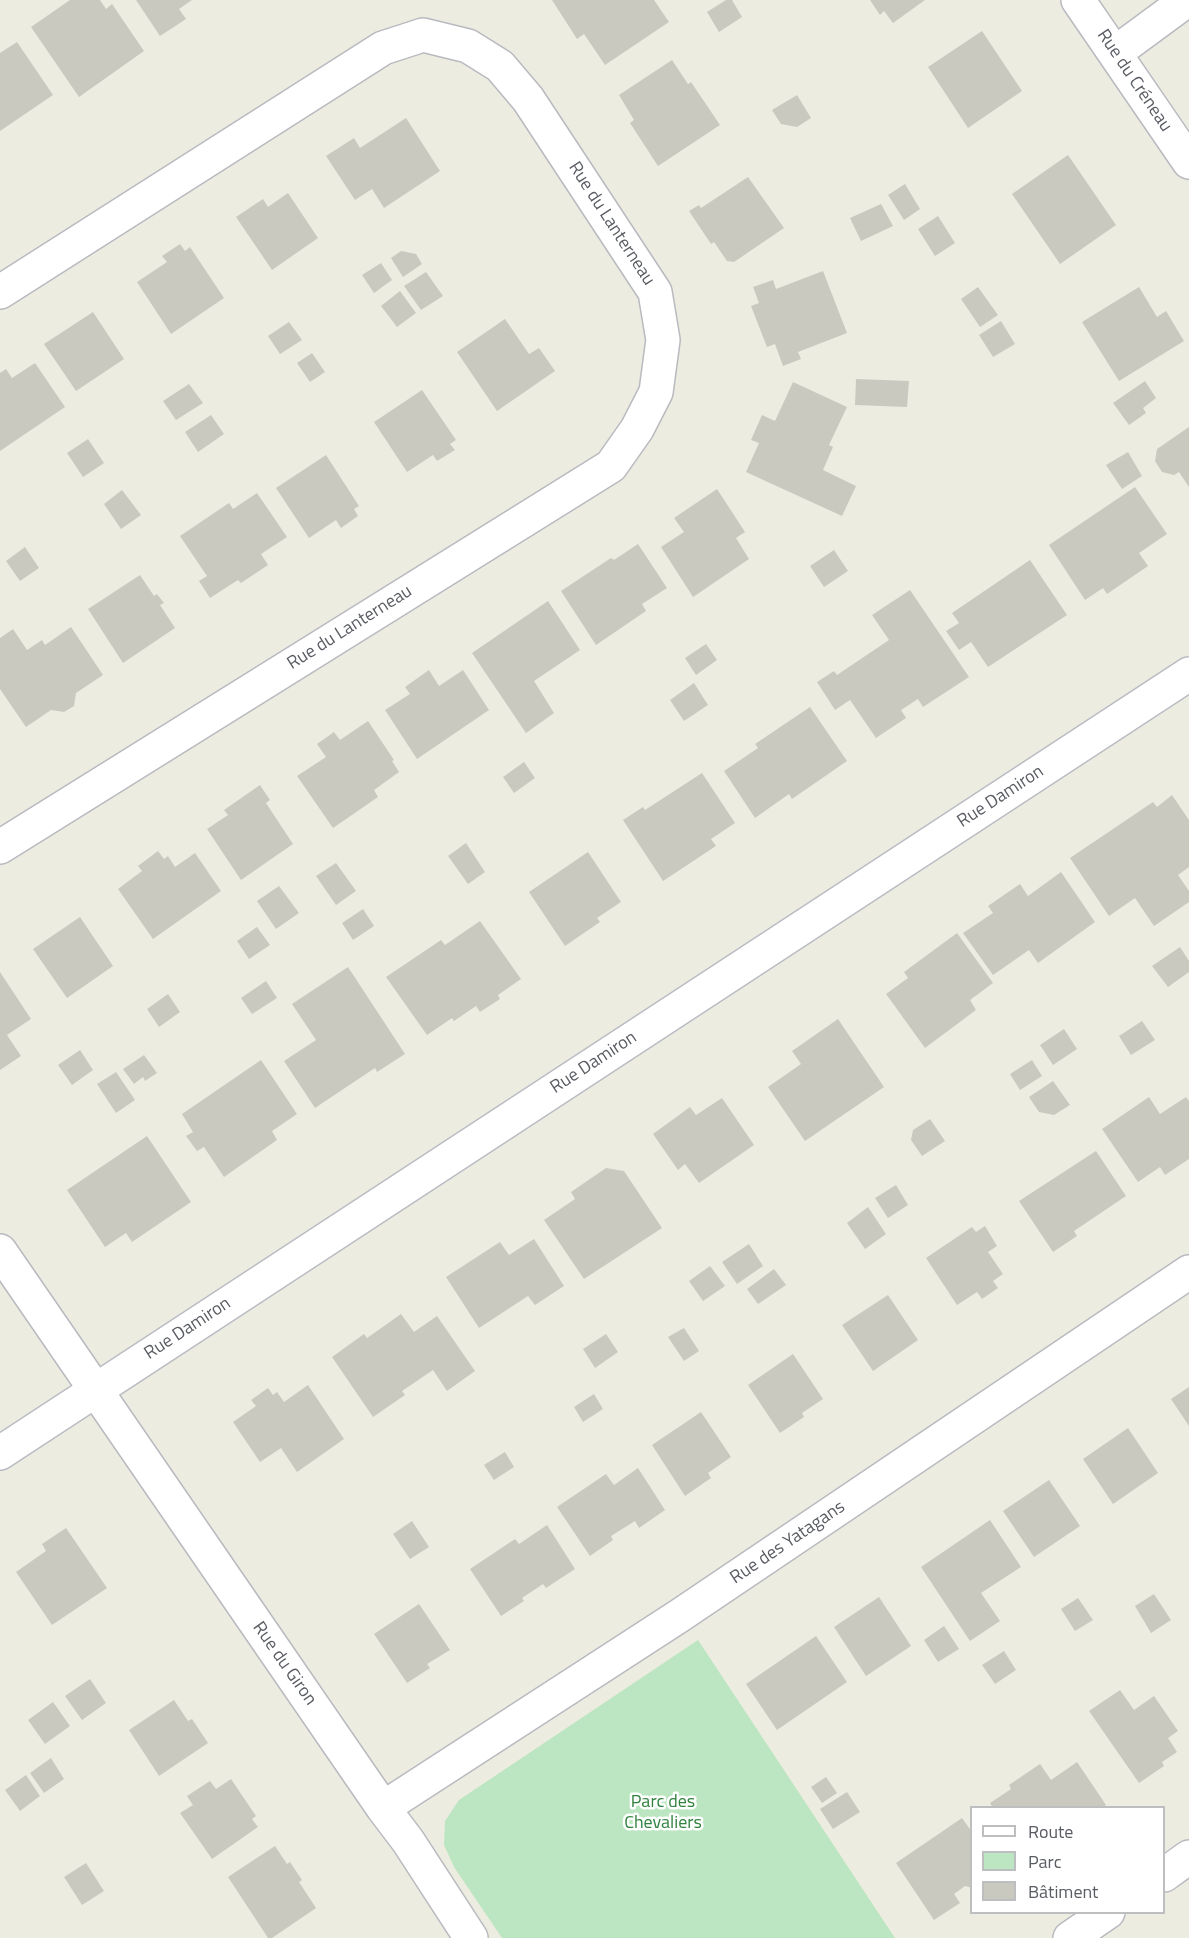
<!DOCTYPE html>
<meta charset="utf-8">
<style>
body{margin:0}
#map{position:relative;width:1189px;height:1938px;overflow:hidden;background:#edece1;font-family:"Titillium Web",sans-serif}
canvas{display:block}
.legend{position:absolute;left:970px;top:1806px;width:195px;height:108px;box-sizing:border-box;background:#fff;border:2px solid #bdbec0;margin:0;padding:8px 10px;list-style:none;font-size:18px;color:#595c62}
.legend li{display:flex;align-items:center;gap:12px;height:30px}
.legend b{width:30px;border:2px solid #bdbec0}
</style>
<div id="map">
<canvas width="1189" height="1938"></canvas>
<ul class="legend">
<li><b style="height:8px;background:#fff"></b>Route</li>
<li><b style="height:16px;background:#bce6c1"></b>Parc</li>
<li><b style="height:16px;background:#cac9c0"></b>Bâtiment</li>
</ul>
</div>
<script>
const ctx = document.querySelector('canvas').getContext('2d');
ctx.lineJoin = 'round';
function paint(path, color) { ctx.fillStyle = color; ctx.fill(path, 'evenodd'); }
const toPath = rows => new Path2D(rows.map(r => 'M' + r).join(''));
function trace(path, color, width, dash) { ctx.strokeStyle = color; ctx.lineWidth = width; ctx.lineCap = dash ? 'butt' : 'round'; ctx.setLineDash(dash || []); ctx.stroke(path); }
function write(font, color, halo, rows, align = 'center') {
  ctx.font = font + ' "Titillium Web",sans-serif'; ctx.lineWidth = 5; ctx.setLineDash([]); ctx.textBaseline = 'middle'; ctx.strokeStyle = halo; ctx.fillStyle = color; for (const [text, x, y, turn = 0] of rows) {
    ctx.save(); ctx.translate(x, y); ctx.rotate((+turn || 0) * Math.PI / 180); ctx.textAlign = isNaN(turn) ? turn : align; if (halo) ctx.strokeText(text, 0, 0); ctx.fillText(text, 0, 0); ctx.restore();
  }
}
const green = toPath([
 [698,1640,895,1938,502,1938,454,1867,444,1845,445,1821,459,1800]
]);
const building = toPath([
 [70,0,100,0,106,9,112,4,144,51,79,97,31,27],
 [136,0,192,0,179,9,186,19,160,36],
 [552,0,654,0,669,22,605,65,584,34,577,39],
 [726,0,732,0,742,17,719,32,707,12],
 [870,0,925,0,893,23,884,11,880,15],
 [982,31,1022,91,968,128,928,67],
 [17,42,53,95,0,131,0,53],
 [672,60,688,84,691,82,720,125,658,166,630,123,634,120,619,95],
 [797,95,811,118,797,127,781,124,772,110],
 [406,118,440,171,384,208,372,189,355,200,326,156,354,138,360,148],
 [1068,155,1116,225,1060,264,1012,194],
 [748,177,784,228,734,262,727,261,714,242,711,244,689,211,699,205,701,208],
 [905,184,920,209,904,220,888,195],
 [288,193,318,238,272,270,236,217,263,199,268,207],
 [881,204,893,226,861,241,850,218],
 [938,216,955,243,935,256,918,229],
 [180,244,185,251,190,247,224,298,171,334,137,282,167,262,162,256],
 [401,251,416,254,422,264,403,277,391,258],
 [381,263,392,280,374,293,362,275],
 [823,271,847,333,798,352,801,359,783,366,775,344,767,347,751,306,759,303,753,287,773,280,776,289],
 [426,272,443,296,421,310,404,286],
 [978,287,998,315,980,327,961,299],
 [1139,287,1157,317,1166,311,1184,341,1119,381,1082,322],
 [400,291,416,313,397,327,381,306],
 [93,312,124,359,76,391,44,344],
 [505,319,529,354,539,348,555,371,497,411,457,352],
 [1001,321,1015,344,993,357,979,335],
 [289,322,302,340,280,354,268,336],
 [312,353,325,372,310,382,297,363],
 [35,363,65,407,0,451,0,373,6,369,12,378],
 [856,379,909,381,907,407,855,405],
 [1145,381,1156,398,1143,408,1146,413,1129,425,1113,403],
 [793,382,847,407,829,445,833,447,823,470,856,486,842,516,746,472,759,443,751,440,762,415,775,421],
 [189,384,203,403,176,420,163,401],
 [422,390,456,440,450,444,455,450,437,461,433,455,407,472,374,422],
 [211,415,224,434,198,452,185,432],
 [1189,427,1189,487,1179,472,1174,475,1162,472,1155,461,1157,449],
 [88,439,104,463,83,477,67,453],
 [1128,452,1142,476,1122,489,1106,465],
 [326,455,359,506,354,509,358,516,341,528,336,520,309,538,276,488],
 [1135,487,1167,534,1139,553,1148,566,1107,594,1103,588,1085,600,1049,545],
 [717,489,745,532,736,538,749,559,693,597,661,547,684,532,674,518],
 [122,490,141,515,121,529,104,504],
 [257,493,287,537,261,554,268,565,241,583,238,580,210,598,199,581,207,576,180,536,229,503,233,509],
 [638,544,667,588,642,604,646,611,596,645,561,591,611,558,614,560],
 [25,547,39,568,20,581,6,561],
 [834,550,848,571,824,587,810,566],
 [1030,560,1067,615,988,667,971,642,959,650,946,631,959,623,952,613],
 [140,575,154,596,157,594,164,603,160,605,175,628,123,663,88,609],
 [910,590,969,677,923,707,918,699,901,710,906,718,876,738,850,700,835,710,817,682,834,671,837,675,889,640,872,615],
 [548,601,580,650,534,681,554,713,526,733,472,653],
 [71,627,103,675,76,693,74,706,64,712,51,710,26,727,0,689,0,638,13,629,27,650,42,640,45,645],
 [706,644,717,660,696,675,685,658],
 [429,670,439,686,463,670,489,710,417,759,385,710,410,694,405,687],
 [694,683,708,705,684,721,670,700],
 [810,707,847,761,792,799,789,794,755,818,724,771,758,748,755,744],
 [368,721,394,760,392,761,399,772,374,790,378,797,333,828,297,776,326,757,317,744,334,732,340,740],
 [524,762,535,778,514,793,503,777],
 [702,773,735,823,711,839,716,846,663,881,623,820,643,807,645,810],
 [260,785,270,800,266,803,293,844,241,880,207,829,228,815,224,810],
 [1172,795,1189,820,1189,867,1178,875,1189,891,1189,902,1154,926,1135,898,1109,916,1070,858,1153,802,1157,807],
 [466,843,485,872,468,884,448,856],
 [158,851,164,859,168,856,175,867,195,853,221,891,153,939,118,889,142,871,138,866],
 [588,852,621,902,597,918,600,922,565,946,529,892],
 [336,863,356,891,336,905,316,876],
 [1061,872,1095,922,1038,963,1029,950,993,975,963,933,993,913,988,906,1020,884,1028,896],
 [279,886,299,913,276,929,257,901],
 [363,909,374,926,353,940,342,923],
 [80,917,113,966,67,998,33,949],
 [480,921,521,979,498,995,500,999,480,1012,476,1006,454,1021,452,1018,427,1035,386,977,441,940,445,945],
 [257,927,270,945,249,959,237,941],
 [957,933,993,983,970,1000,976,1010,925,1048,886,994,908,978,904,972],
 [1180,947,1189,961,1189,972,1168,987,1152,966],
 [348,967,405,1054,377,1072,375,1068,315,1108,284,1061,316,1040,292,1004],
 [0,972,31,1019,7,1035,21,1056,0,1070],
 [266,981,277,998,252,1014,241,998],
 [168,994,180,1012,159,1027,147,1009],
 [838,1019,884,1087,805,1141,768,1087,801,1064,792,1051],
 [1142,1021,1155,1040,1131,1055,1119,1036],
 [1064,1029,1077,1049,1053,1065,1040,1045],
 [80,1050,93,1070,72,1085,58,1065],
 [144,1055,157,1073,145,1081,143,1077,134,1084,123,1069],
 [261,1060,297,1114,272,1131,277,1140,224,1177,204,1147,197,1151,186,1136,193,1132,182,1114],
 [1032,1060,1042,1076,1020,1090,1010,1074],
 [116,1072,135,1100,116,1113,97,1084],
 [1053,1081,1070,1105,1054,1115,1039,1112,1029,1097],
 [1149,1097,1160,1114,1186,1097,1189,1101,1189,1159,1165,1175,1160,1167,1138,1182,1102,1129],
 [722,1098,754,1145,699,1183,685,1164,678,1170,653,1134,690,1107,696,1115],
 [930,1119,945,1141,922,1156,911,1140,913,1130],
 [147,1136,191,1202,132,1242,126,1233,105,1247,67,1190],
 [1096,1151,1126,1196,1074,1231,1077,1236,1053,1252,1019,1201],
 [606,1168,624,1171,662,1228,584,1279,544,1220,575,1199,571,1192],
 [896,1185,908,1205,888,1218,875,1198],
 [868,1207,886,1234,865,1249,847,1223],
 [985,1226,997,1246,988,1252,1003,1274,993,1281,998,1288,982,1299,977,1292,957,1305,926,1258,972,1227,976,1232],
 [534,1239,564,1286,535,1305,528,1296,479,1328,446,1277,500,1242,509,1255],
 [749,1244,763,1266,737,1284,722,1262],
 [710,1266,725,1286,703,1301,689,1281],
 [774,1269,786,1285,758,1304,747,1289],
 [888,1295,918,1340,873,1371,842,1325],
 [401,1314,414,1332,437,1316,475,1371,447,1391,433,1370,402,1391,405,1395,373,1417,332,1357,364,1334,367,1338],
 [684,1328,699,1351,684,1361,668,1337],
 [606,1334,618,1352,595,1368,583,1349],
 [793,1354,823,1399,802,1413,804,1417,780,1433,748,1385],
 [308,1385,344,1439,297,1472,281,1448,260,1462,233,1422,256,1406,251,1400,268,1388,273,1395,277,1392,284,1402],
 [1189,1387,1189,1426,1171,1399],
 [594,1394,603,1409,583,1422,574,1407],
 [701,1412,731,1457,708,1473,711,1478,685,1496,652,1445],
 [1128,1428,1158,1473,1113,1504,1083,1459],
 [505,1452,514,1467,494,1480,484,1465],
 [638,1468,665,1510,639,1528,635,1521,611,1536,613,1540,590,1556,557,1507,606,1474,614,1485],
 [1049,1480,1080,1526,1034,1557,1003,1511],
 [990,1520,1021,1567,981,1593,1000,1621,970,1641,921,1567],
 [412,1521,429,1547,410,1559,393,1534],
 [547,1525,575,1569,546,1588,543,1584,522,1598,524,1601,501,1616,470,1569,515,1539,519,1544],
 [66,1528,107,1588,52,1625,16,1572,46,1551,42,1544],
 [1154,1594,1171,1620,1151,1633,1135,1606],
 [879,1597,911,1646,866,1676,834,1627],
 [1078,1598,1093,1620,1075,1631,1061,1609],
 [419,1604,450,1650,427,1664,430,1668,407,1683,374,1634],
 [944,1626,959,1649,938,1662,924,1640],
 [816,1636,847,1682,777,1730,746,1684],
 [1004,1651,1016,1670,995,1684,982,1665],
 [90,1679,106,1703,82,1720,65,1696],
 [1120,1690,1134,1710,1154,1696,1178,1731,1168,1738,1177,1752,1162,1762,1164,1766,1139,1783,1089,1711],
 [174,1700,188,1721,192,1719,208,1743,159,1776,129,1730],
 [53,1702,70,1726,45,1744,28,1720],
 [51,1758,64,1779,44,1793,30,1773],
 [1077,1762,1106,1805,1102,1808,993,1808,990,1803,1011,1789,1009,1785,1040,1764,1051,1780],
 [26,1775,40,1796,20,1811,5,1790],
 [826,1777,837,1793,822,1803,811,1787],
 [231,1779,256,1816,252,1819,258,1827,212,1859,180,1813,193,1805,187,1796,210,1781,216,1789],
 [847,1792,860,1812,833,1829,820,1809],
 [962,1818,972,1832,972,1888,965,1886,954,1894,960,1903,934,1920,896,1863],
 [275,1846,287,1864,290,1862,302,1880,299,1882,316,1908,272,1938,268,1938,228,1877],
 [86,1863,104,1891,82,1905,64,1877]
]);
const street = toPath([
 [1078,0,1189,162],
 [1115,53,1187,0],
 [0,292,383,48,423,35,468,46,500,66,528,99,655,292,663,340,656,392,637,429,611,466,0,847],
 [0,1251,383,1808,408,1841,471,1938],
 [383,1808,679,1616,1189,1272],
 [1164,1875,1189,1857],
 [1070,1938,1108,1912]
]);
const secondary = toPath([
 [0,1453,1189,674]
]);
const streetNames = [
 ["Rue du Créneau",1134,81,56],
 ["Rue du Lanterneau",611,224,57],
 ["Rue du Lanterneau",350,628,-32],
 ["Rue Damiron",1001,797,-33],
 ["Rue Damiron",594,1063,-33],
 ["Rue Damiron",188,1329,-33],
 ["Rue des Yatagans",788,1543,-34],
 ["Rue du Giron",284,1664,55]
];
const parkNames = [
 ["Parc des",663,1803],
 ["Chevaliers",663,1824]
];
paint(green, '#bce6c1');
paint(building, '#cac9c0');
trace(street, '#b9bac0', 36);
trace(secondary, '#b9bcc3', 36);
trace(street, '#fff', 33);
trace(secondary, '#fff', 33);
write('18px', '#595c62', '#fff', streetNames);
write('18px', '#30823e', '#fff', parkNames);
</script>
